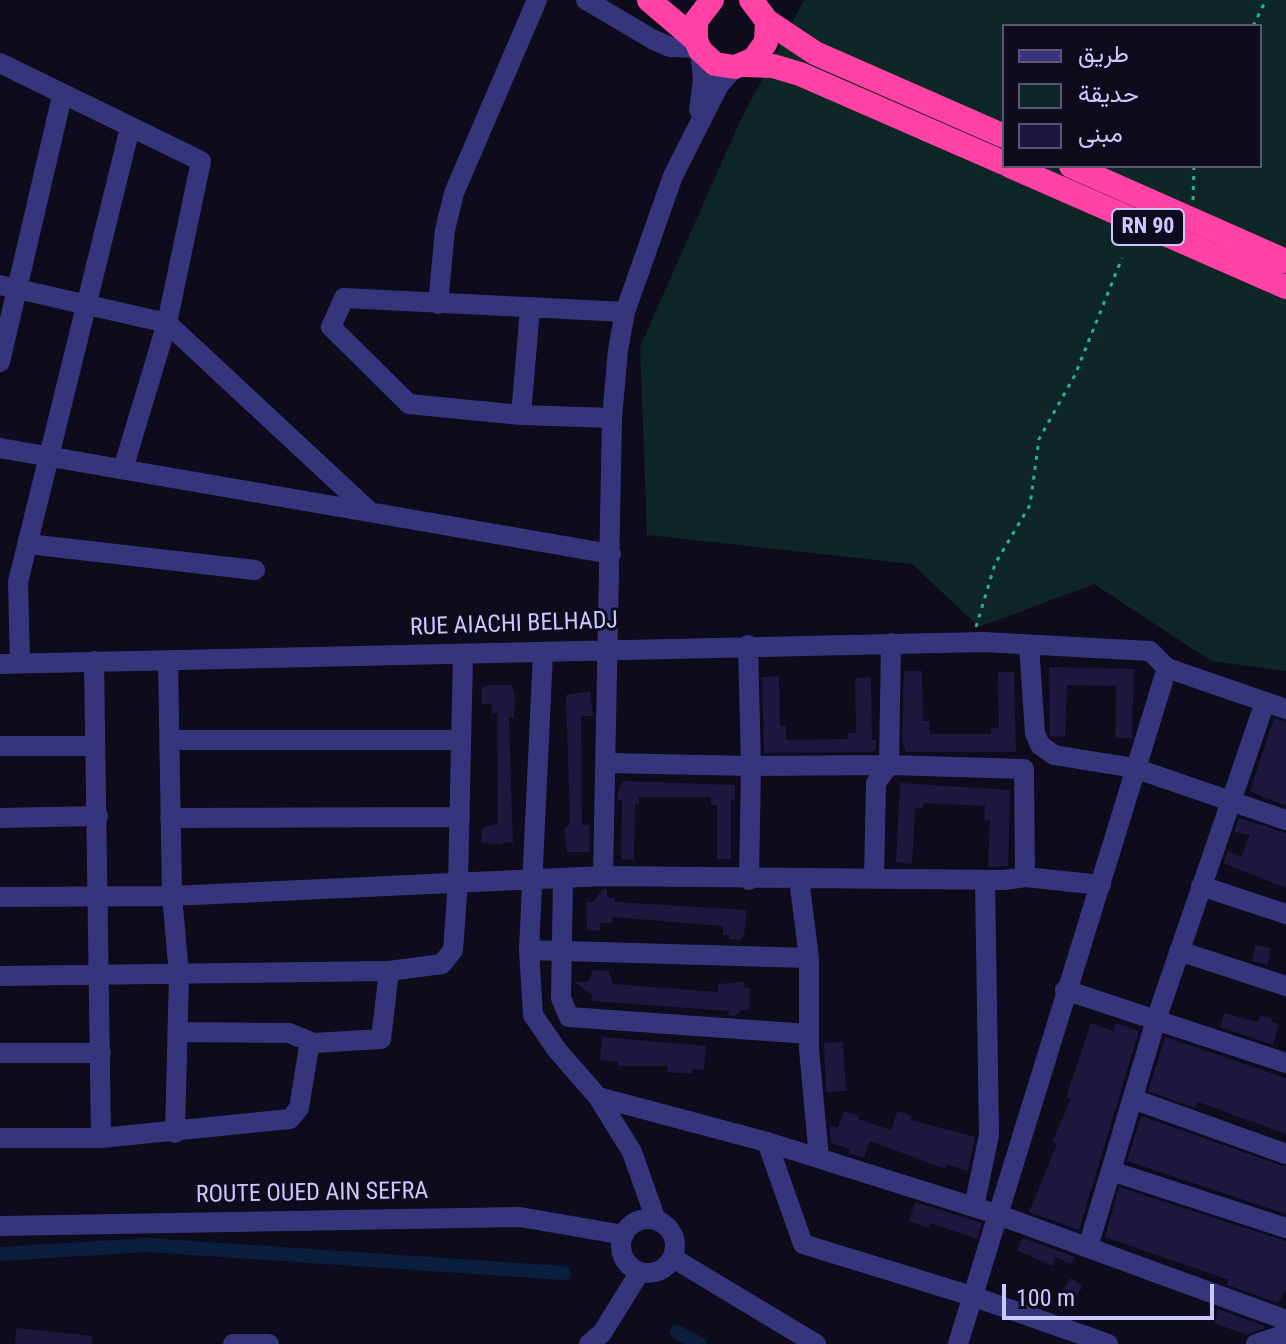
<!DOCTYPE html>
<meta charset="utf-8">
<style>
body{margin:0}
#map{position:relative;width:1286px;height:1344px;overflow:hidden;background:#0d0b1c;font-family:"Roboto Condensed",Vazirmatn,sans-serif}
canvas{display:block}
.legend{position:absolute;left:1002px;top:24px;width:260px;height:144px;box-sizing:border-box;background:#0d0b1c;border:2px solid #595677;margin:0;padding:10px 14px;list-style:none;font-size:24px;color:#cbc7ff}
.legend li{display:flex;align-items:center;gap:16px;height:40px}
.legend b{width:40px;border:2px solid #595677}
.scale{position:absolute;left:1002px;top:1284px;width:212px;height:36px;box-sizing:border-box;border:4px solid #cbc7ff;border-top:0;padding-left:10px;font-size:24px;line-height:28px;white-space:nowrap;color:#cbc7ff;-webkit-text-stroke:6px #0d0b1c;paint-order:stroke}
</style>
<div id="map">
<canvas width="1286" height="1344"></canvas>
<ul class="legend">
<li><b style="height:10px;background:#36357c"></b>طريق</li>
<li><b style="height:22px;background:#0e2625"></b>حديقة</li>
<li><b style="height:22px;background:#1e173e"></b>مبنى</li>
</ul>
<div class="scale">100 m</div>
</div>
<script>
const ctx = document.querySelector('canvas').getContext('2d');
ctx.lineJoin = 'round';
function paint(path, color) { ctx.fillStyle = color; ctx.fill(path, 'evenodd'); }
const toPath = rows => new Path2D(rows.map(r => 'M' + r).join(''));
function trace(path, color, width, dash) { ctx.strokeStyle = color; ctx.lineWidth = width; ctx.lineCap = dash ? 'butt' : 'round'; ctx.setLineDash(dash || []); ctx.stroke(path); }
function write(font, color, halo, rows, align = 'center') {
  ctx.font = font + ' "Roboto Condensed",sans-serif'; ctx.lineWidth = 6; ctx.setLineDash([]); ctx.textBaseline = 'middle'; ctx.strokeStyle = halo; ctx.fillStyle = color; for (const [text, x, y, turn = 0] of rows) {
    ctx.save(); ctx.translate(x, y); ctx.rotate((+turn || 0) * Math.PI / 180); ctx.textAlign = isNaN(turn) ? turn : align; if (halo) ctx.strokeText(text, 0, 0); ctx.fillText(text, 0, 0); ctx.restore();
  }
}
const green = toPath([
 [804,0,1286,0,1286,671,1211,661,1094,584,979,627,912,564,647,535,640,347,740,121],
 [1004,26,1260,26,1260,166,1004,166]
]);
const canal = toPath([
 [0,1254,147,1245,564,1273],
 [677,1332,700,1344]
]);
const building = toPath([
 [1049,667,1134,669,1132,738,1115,738,1116,686,1067,685,1065,737,1050,736],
 [904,671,922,671,923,721,929,721,930,734,991,734,991,728,999,728,998,672,1014,672,1016,752,906,752,902,741],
 [779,676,780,726,786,726,786,740,848,739,848,733,856,733,855,678,871,677,872,740,876,740,876,748,872,752,764,753,762,677],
 [489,685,512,685,515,695,514,718,509,717,513,843,503,842,503,845,482,843,482,828,498,823,497,713,491,714,492,704,482,704,482,687],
 [590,691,593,716,581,716,582,825,589,825,590,852,567,852,564,829,570,823,566,695],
 [1274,718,1286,722,1286,806,1250,791],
 [623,781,735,785,735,800,731,800,731,859,717,859,717,805,711,805,711,797,639,797,639,804,635,804,634,860,621,859,622,800,618,800,618,791],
 [900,783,1010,790,1008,866,988,867,990,820,984,820,985,806,923,803,923,808,915,808,912,864,896,862],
 [1239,818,1286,833,1286,888,1223,863,1228,851,1241,857,1250,835,1234,832],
 [603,889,607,889,607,897,615,898,615,902,747,910,744,935,740,940,729,939,730,935,723,935,723,926,612,917,612,923,600,923,600,931,587,930,586,902,593,902],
 [1255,945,1270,948,1268,964,1252,961],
 [593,970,609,971,613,984,718,992,718,984,744,982,744,987,750,988,749,1010,741,1010,735,1016,728,1015,729,1011,592,1001,592,995,575,982,588,982],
 [1224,1013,1258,1022,1260,1015,1272,1018,1271,1022,1279,1024,1273,1045,1220,1027],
 [1091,1023,1113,1031,1116,1023,1139,1031,1079,1230,1029,1212,1057,1144,1052,1142,1071,1099,1066,1097],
 [602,1037,706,1046,704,1070,693,1069,692,1074,667,1072,668,1066,618,1066,618,1062,600,1060],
 [1165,1037,1286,1078,1286,1134,1198,1102,1195,1108,1148,1091],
 [843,1042,846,1091,826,1092,824,1043],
 [844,1111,859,1116,858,1119,891,1130,897,1111,912,1116,911,1120,975,1137,968,1171,946,1164,945,1169,870,1141,864,1158,848,1153,850,1149,831,1143,830,1126,838,1128],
 [1141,1116,1286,1167,1286,1214,1127,1161],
 [1119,1187,1286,1241,1286,1289,1278,1303,1227,1285,1229,1280,1105,1237],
 [915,1202,982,1223,977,1239,930,1223,929,1228,909,1221],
 [1023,1238,1075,1257,1071,1264,1056,1257,1052,1266,1017,1250],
 [1071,1278,1083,1286,1073,1301,1061,1293],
 [1218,1309,1267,1327,1247,1335,1214,1323],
 [16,1328,92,1336,92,1344,15,1344]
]);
const path = toPath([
 [1253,26,1266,0],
 [1193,200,1194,166],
 [976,627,995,564,1030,505,1039,439,1075,375,1122,258]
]);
const minor = toPath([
 [586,0,652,39,670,47,699,48],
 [0,63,201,161,167,323,123,469],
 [699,110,703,80,700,50],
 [0,285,167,323,368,510],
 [438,304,445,230,454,193,537,0],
 [0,362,62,96],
 [521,415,530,309],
 [612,418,521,415,409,404,331,327,344,298,625,312],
 [0,448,611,554],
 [28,544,255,570],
 [891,643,889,765,1024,769,1025,877],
 [1029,645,1035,733,1040,745,1054,755,1134,768,1286,820],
 [543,653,529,950,533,1015,557,1050,598,1097,632,1152,656,1220],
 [168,660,172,896,179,974,175,1133],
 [94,661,101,1138],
 [20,663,18,582,130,128],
 [0,664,984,642,1150,651,1167,668,1286,709],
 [169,740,461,740],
 [0,746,95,746],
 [607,763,751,766,748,645],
 [0,818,98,816],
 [170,818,460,817],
 [603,876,612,418,618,350,625,312,673,176,719,85,735,67],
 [563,879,561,998,569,1017,809,1034],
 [799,879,809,958,809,1049,819,1158],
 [749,880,751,766,889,765,876,783,874,878],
 [1201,886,1286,914],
 [0,897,172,896,603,876,1005,880,1025,877,1101,885],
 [529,950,809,958],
 [1179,951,1286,986],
 [0,976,389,971,442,964,453,950,458,882,463,654],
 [1065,990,1286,1063],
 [178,1032,289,1033,314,1043],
 [0,1053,101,1053],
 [598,1097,767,1142,996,1214,1286,1320],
 [1133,1099,1286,1154],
 [0,1138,101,1138,290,1119,299,1108,309,1047,314,1043,381,1039,389,971],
 [767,1142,803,1244,975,1297,1108,1344],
 [1111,1171,1286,1228],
 [974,1207,989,1135,985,880],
 '621 1246a27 27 0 1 1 54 0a27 27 0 1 1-54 0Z',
 [0,1226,520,1217,624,1235],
 [1088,1247,1156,1020,1264,705],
 [673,1258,816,1344],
 [233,1344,269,1344],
 [589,1344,602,1333,640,1272],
 [958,1344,1167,668],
 [1256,1344,1286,1334]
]);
const highway = toPath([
 [649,0,696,40],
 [712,0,696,21,696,40,700,50,715,64,735,67,754,59,766,42,767,21,751,0],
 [767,21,815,53,1004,136],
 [745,65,773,66,800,74,1004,163],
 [1010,166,1286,287],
 [1071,166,1286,261]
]);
const shields = [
 [1148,227,72]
];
const shieldNames = [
 ["RN 90",1148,227]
];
const streetNames = [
 ["RUE AIACHI BELHADJ",514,625,-2],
 ["ROUTE OUED AIN SEFRA",312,1194,-1]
];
paint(green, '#0e2625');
trace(canal, '#0a1e3d', 14);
paint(building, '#1e173e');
trace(path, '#2baea2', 3, [4, 6]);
trace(minor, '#36357c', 20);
trace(highway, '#ff42a3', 24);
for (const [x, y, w] of shields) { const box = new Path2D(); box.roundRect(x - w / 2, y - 18, w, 36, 6); ctx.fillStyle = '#0d0b1c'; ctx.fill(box); trace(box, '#cbc7ff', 2); }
write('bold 22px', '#cbc7ff', null, shieldNames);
write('24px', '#cbc7ff', '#0d0b1c', streetNames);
</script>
